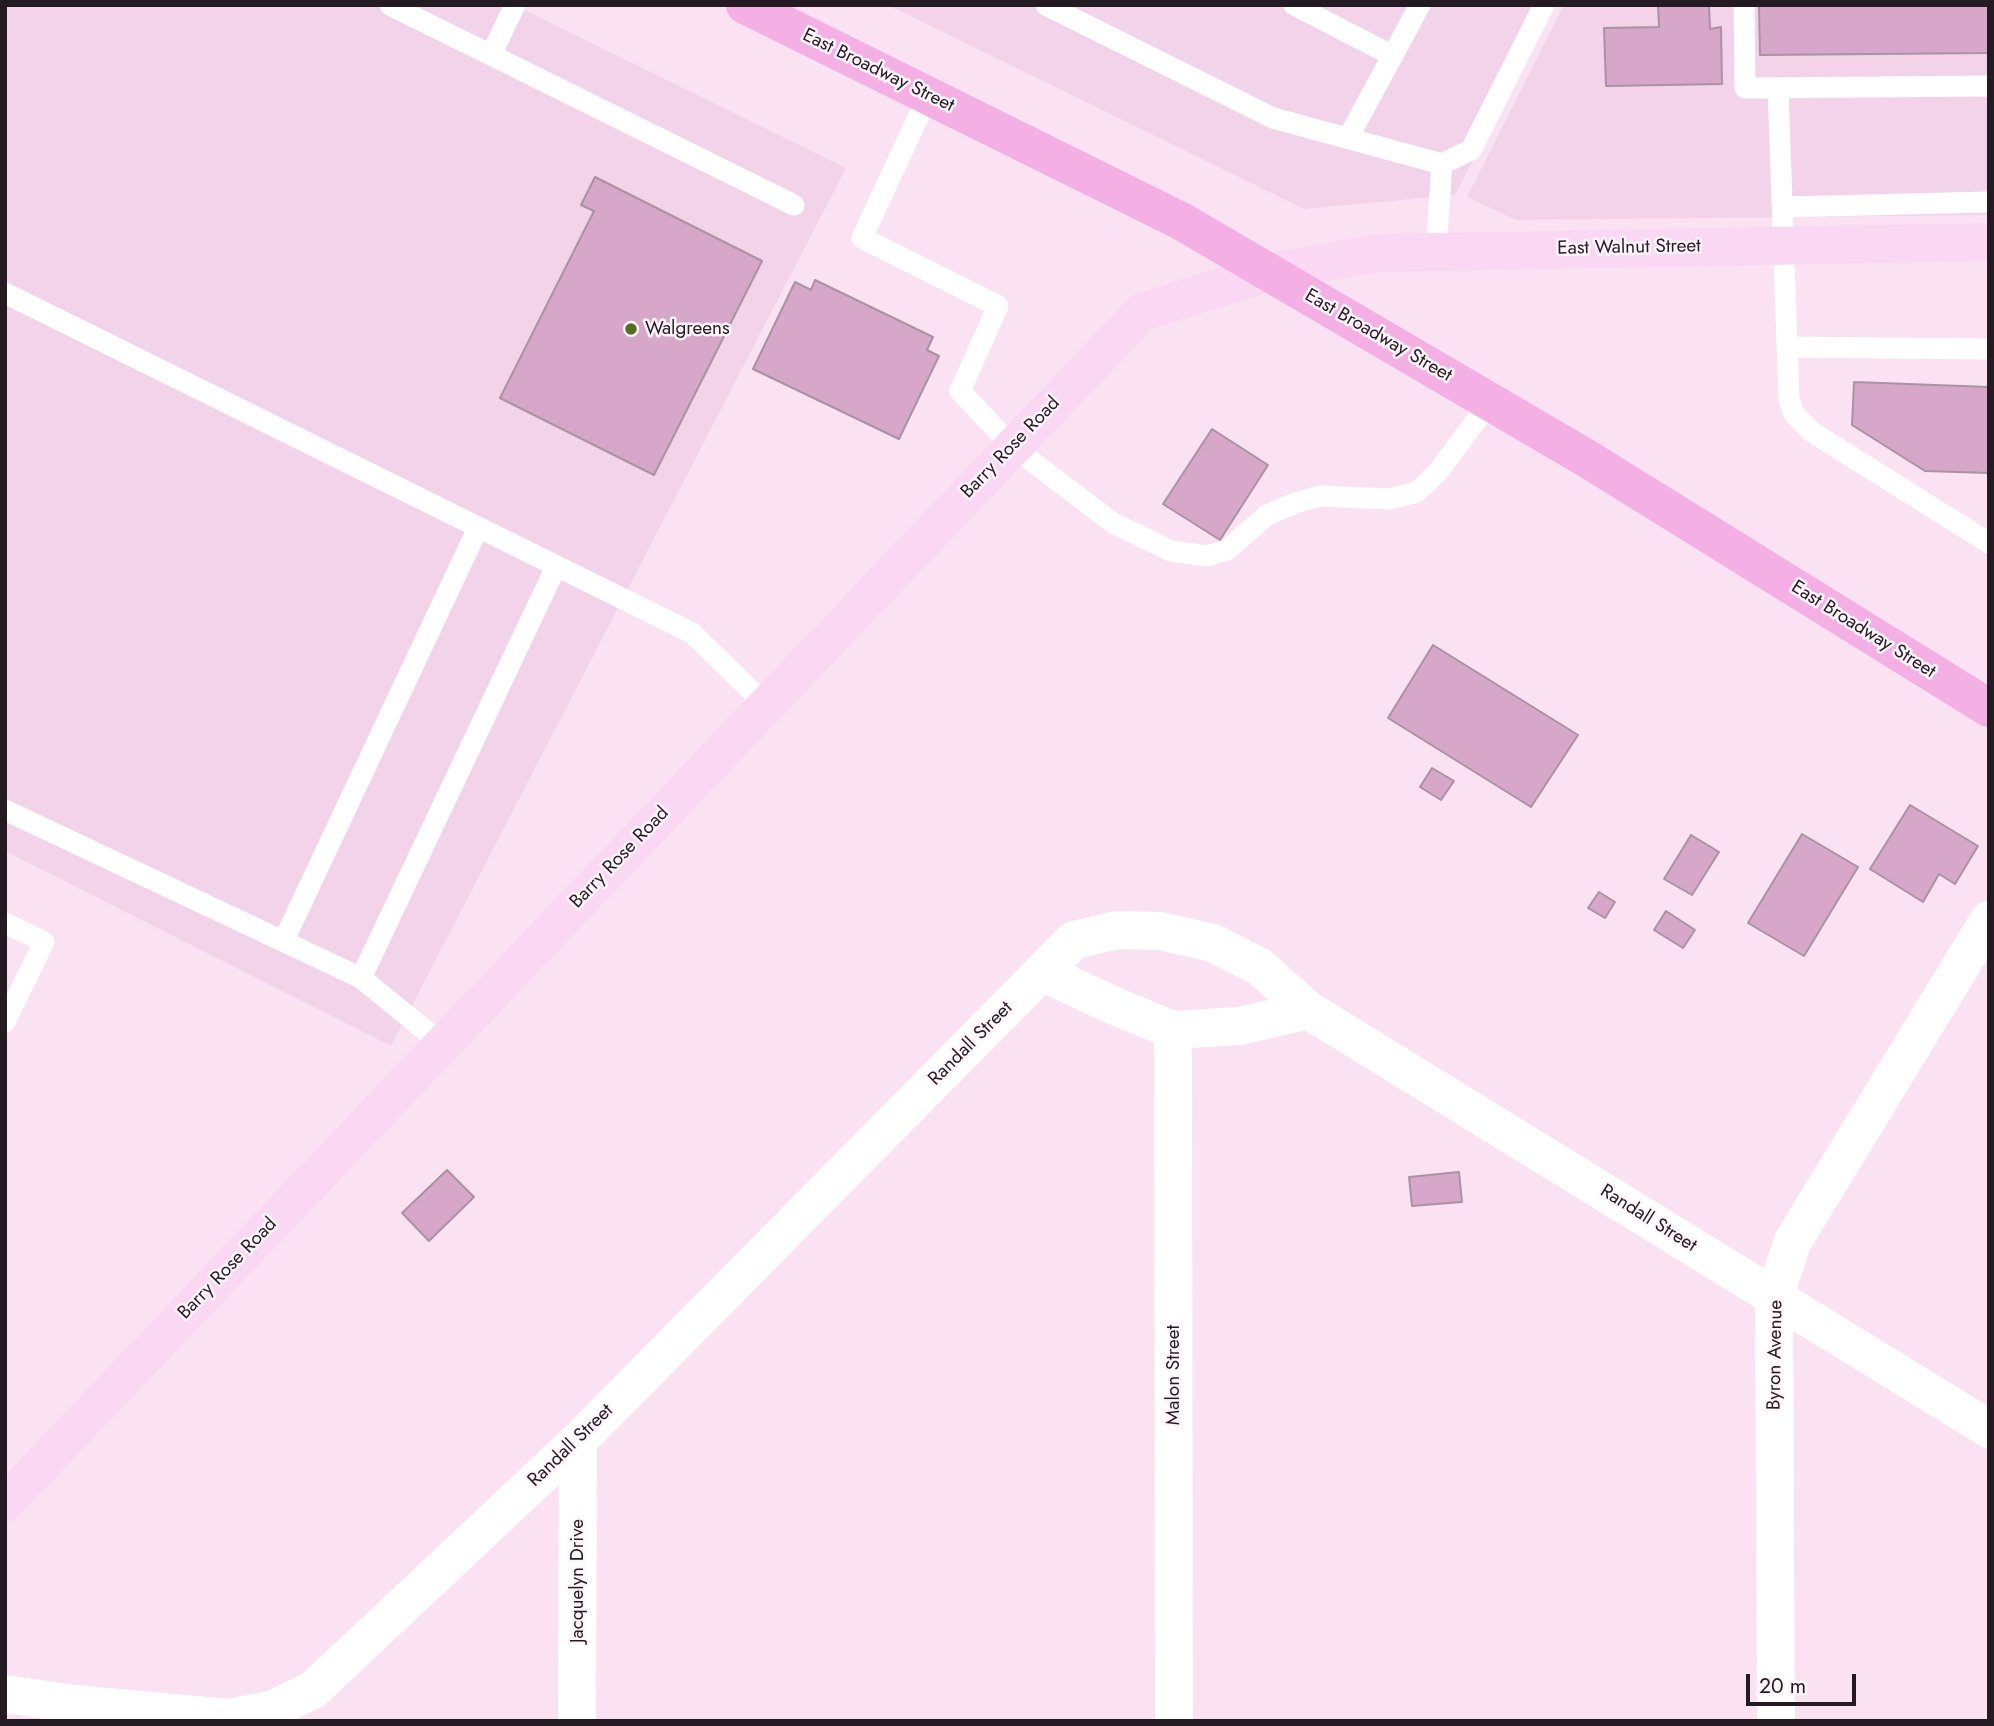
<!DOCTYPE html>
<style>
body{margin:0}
#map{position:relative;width:1994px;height:1726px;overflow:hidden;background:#fae2f3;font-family:Jost,sans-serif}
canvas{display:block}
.frame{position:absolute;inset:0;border:7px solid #231b21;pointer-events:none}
.scale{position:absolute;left:1746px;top:1674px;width:110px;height:32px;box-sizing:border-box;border:4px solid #231b21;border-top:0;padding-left:9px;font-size:21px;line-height:24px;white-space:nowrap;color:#231b21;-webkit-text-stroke:5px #fef4fb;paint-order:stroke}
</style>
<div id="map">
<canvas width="1994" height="1726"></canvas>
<div class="frame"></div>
<div class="scale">20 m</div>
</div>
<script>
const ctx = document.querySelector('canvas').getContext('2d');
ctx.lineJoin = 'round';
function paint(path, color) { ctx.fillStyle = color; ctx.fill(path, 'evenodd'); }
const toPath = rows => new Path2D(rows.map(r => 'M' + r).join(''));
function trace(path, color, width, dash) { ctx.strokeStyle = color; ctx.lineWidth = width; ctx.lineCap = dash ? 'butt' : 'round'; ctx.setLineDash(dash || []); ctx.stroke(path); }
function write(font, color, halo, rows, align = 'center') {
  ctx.font = font + ' Jost,sans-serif'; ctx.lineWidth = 5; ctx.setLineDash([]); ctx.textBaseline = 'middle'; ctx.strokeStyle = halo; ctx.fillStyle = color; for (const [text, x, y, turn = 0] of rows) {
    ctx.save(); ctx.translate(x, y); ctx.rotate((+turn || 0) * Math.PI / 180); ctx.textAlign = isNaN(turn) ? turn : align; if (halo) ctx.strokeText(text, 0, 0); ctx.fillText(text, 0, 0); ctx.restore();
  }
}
const built = toPath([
 [5,5,514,5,846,168,391,1046,5,851],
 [888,5,1552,5,1455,195,1304,209],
 [1564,5,1989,5,1989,215,1516,220,1467,197]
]);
const building = toPath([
 [1658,5,1709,5,1710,29,1721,27,1722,84,1606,86,1604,28,1659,27,1658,5],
 [1759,5,1989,5,1989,53,1760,55,1759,5],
 [595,177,762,261,654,475,500,398,594,211,581,205,595,177],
 [815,280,933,337,927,350,939,356,899,439,753,369,795,282,811,290,815,280],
 [1854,382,1989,387,1989,473,1925,471,1852,425,1854,382],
 [1212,429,1268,465,1220,540,1163,504,1212,429],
 [1433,645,1578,735,1531,807,1388,718,1433,645],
 [1432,768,1454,781,1441,800,1420,787,1432,768],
 [1910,805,1978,846,1955,884,1939,874,1923,902,1870,869,1910,805],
 [1802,834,1858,867,1804,956,1748,923,1802,834],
 [1691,835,1719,852,1692,895,1664,879,1691,835],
 [1599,892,1615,902,1605,918,1588,908,1599,892],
 [1666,911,1695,930,1683,948,1654,930,1666,911],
 [447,1170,474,1197,429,1241,402,1213,447,1170],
 [1459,1172,1462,1202,1412,1206,1409,1177,1459,1172]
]);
const lane = toPath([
 [390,5,794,205],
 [1046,5,1273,118,1442,164,1436,252],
 [1294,5,1393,56],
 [1744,5,1745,88,1989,86],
 [491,55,515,5],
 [1778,88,1789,399,1794,414,1812,432,1989,543],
 [928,96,862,238,998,306,960,391,1013,447,1113,523,1171,551,1207,556,1227,550,1267,515,1295,503,1320,496,1390,499,1417,492,1437,473,1490,402],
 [1348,138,1420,5],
 [1442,164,1471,150,1544,5],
 [1783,207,1989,202],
 [5,293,692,633,766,705],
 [1787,347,1989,349],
 [5,810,361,978,442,1044],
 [5,923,44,942,5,1022],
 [284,940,478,528],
 [361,978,556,567]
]);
const street = toPath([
 [1042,972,1074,940,1117,930,1160,931,1213,943,1260,967,1308,1010],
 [1173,1030,1174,1721],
 [5,1694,75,1704,228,1718,271,1710,313,1690,578,1441,1042,972,1112,1005,1173,1030,1240,1026,1308,1010,1989,1429],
 [577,1721,578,1441],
 [1776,1721,1774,1297,1793,1241,1989,920]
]);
const secondary = toPath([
 [5,1503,1142,312,1270,272,1380,253,1989,242]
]);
const primary = toPath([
 [745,5,1181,221,1586,458,1989,708]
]);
const markers = [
 [631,329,7,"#546e21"]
];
const streetNames = [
 ["East Broadway Street",878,71,26],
 ["East Walnut Street",1629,248,-1],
 ["East Broadway Street",1378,336,30],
 ["Barry Rose Road",1011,448,-46],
 ["East Broadway Street",1863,630,32],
 ["Barry Rose Road",620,858,-46],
 ["Randall Street",971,1044,-45],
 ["Randall Street",1648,1219,32],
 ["Barry Rose Road",228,1269,-46],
 ["Byron Avenue",1776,1355,-89],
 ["Malon Street",1174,1375,-90],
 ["Randall Street",571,1446,-44],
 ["Jacquelyn Drive",578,1581,-90]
];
const poiNames = [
 ["Walgreens",645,329]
];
paint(built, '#f2d3e9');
paint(building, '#d7a7ca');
trace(building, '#a992a2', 2);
trace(lane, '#fff', 21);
trace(street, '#fff', 38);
trace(secondary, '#fad7f2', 38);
trace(primary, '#f4afe5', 38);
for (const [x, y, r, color] of markers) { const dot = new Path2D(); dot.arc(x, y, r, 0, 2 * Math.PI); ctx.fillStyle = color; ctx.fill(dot); trace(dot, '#fef4fb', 2.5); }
write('19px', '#231b21', '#fef4fb', streetNames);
write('19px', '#231b21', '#fef4fb', poiNames, 'left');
</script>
